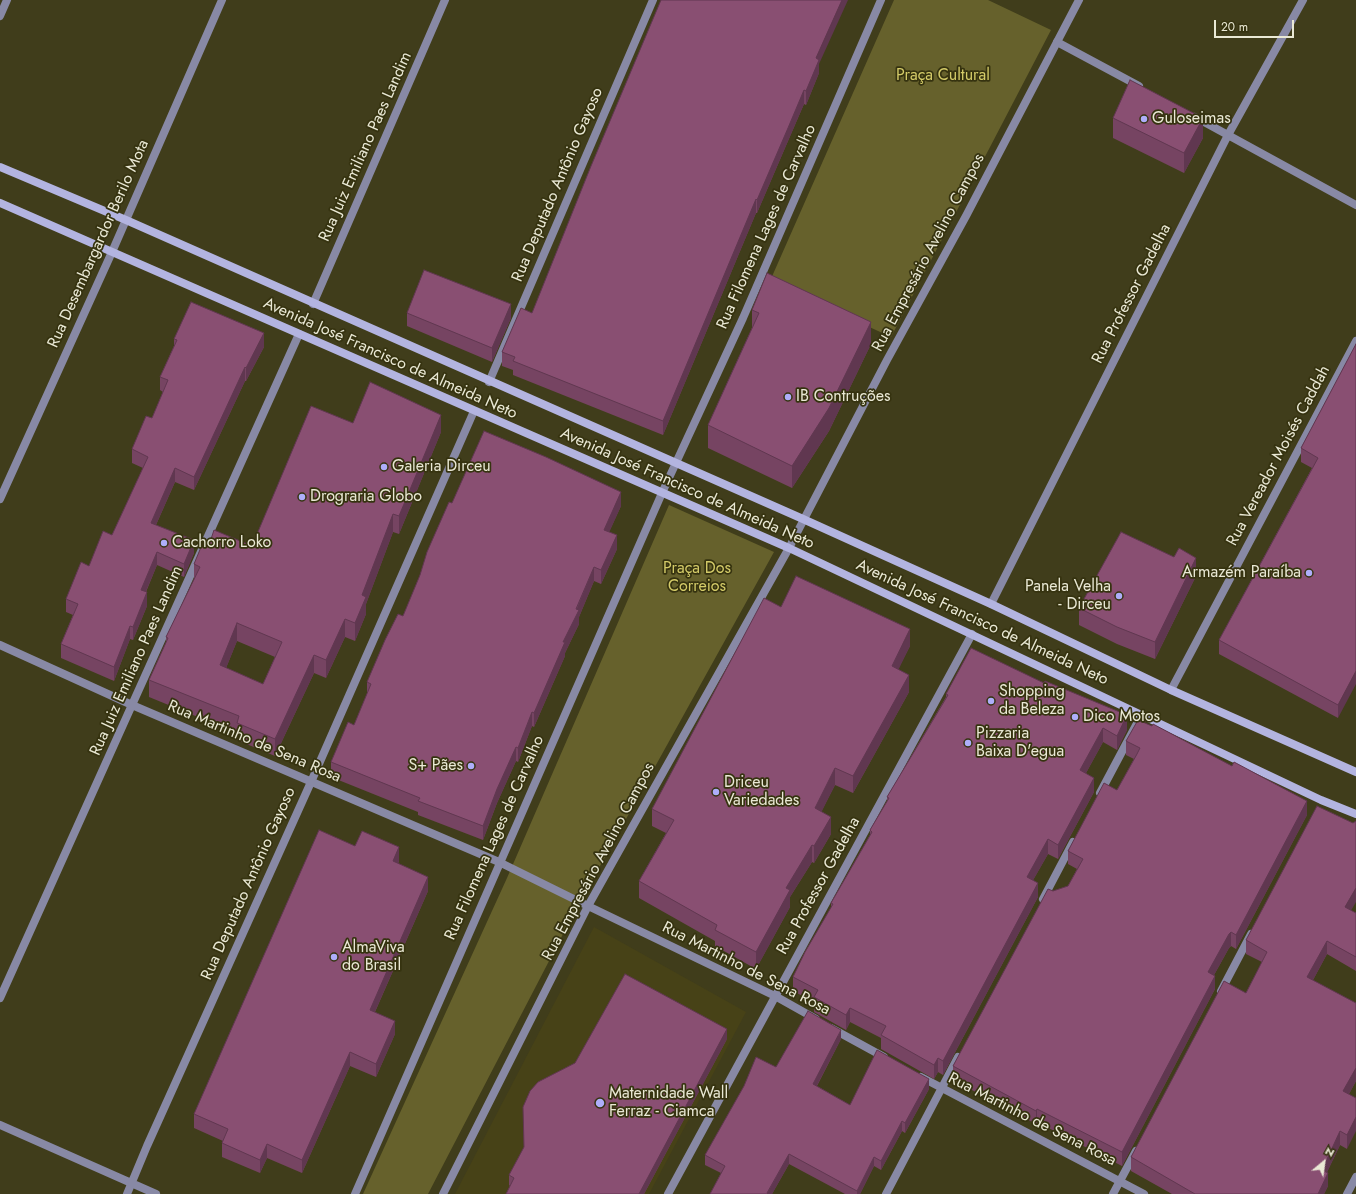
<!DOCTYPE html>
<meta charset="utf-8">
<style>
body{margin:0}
#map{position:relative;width:1356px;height:1194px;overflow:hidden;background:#403d1b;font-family:Jost,sans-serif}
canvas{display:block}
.north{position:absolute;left:1304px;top:1142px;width:40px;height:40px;-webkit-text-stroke:3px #363310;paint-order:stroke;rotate:29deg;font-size:11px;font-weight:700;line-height:16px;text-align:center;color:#eae9d5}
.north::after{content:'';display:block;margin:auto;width:14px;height:18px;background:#eae9d5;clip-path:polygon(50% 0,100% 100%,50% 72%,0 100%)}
.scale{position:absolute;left:1214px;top:20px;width:80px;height:18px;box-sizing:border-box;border:2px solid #eae9d5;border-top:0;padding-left:5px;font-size:12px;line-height:14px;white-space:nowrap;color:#eae9d5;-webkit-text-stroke:3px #363310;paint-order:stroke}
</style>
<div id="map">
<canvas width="1356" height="1194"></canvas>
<div class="north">N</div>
<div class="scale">20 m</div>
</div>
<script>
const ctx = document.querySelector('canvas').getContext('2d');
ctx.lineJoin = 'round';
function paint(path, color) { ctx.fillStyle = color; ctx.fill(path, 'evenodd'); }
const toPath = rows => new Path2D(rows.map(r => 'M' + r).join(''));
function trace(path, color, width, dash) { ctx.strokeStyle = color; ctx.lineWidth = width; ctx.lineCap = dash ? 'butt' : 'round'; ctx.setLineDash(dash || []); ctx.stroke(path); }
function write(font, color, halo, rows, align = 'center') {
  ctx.font = font + ' Jost,sans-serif'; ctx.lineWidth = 3.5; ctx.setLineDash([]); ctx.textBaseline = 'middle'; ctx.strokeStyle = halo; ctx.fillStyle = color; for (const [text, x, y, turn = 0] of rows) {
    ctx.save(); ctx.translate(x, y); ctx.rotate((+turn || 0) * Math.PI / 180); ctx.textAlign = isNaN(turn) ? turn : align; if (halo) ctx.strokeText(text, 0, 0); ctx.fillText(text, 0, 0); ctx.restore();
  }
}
const built = toPath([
 [594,927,746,1012,649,1194,455,1194]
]);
const green = toPath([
 [894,0,988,0,1051,30,891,337,770,281],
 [669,505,774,552,575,911,428,1194,363,1194,507,878]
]);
const minor = toPath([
 [0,16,7,0],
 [1057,42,1139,86],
 [1195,117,1356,205],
 [313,304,445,0],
 [489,382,653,0],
 [0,499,112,252,222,0],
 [991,604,1228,135,1303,0],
 [1171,690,1356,341],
 [1100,793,1142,714],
 [1043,899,1073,842],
 [588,906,775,996,816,1019],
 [1221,991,1251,934],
 [0,998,299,334],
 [831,1028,884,1057],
 [921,1077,1144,1194],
 [0,1125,156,1194],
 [127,1194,147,1146,311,782,474,411],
 [668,1194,972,634],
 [886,1194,958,1057],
 [1113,1194,1136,1151],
 [1347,1194,1356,1177]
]);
const tertiary = toPath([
 [0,645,132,705,499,862,588,906],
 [355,1194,662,493,743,318,881,0],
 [443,1194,588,906,789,548,887,360,966,216,1079,0]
]);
const secondary = toPath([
 [0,167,126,220,803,519,991,604,1171,690,1356,772],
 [0,203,789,548,1321,800,1356,814]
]);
const wall = toPath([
 [819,64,819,73,806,105,804,104,788,141,757,213,756,213,663,435,513,375,513,370,502,366,502,352,532,313],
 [1113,118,1203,138,1184,173,1113,138],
 [752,310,871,344,829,431,792,488,708,448,708,425,752,328],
 [407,313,511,318,492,362,407,326],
 [174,339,264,347,246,381,245,381,194,490,175,482,156,525,194,553,184,577,157,565,146,592,147,606,133,640,130,639,114,681,61,658,61,644,73,615,66,612,66,599,89,566,112,535,143,468,132,463,132,449,152,418,163,392,160,390,160,377,174,346],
 [1356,344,1338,718,1219,654,1219,640,1312,468,1301,462,1301,448],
 [353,423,441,432,399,534,393,532,366,604,366,614,355,641,345,637,326,678,314,673,275,756,237,740,237,733,149,697,149,680,166,644,166,637,194,580,194,564,210,542,252,546],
 [237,641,275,657,263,684,226,668],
 [452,503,621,506,609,532,617,549,601,584,594,581,579,617,579,624,565,653,565,656,534,727,532,726,518,762,516,761,497,803,483,840,418,815,418,812,331,777,331,762,354,725,367,694,367,682,403,616],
 [1196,576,1155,659,1117,644,1079,625,1079,608],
 [781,607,910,646,898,669,909,692,853,793,835,785,821,812,831,834,814,863,812,862,790,897,790,907,756,969,715,946,715,941,639,898,639,881,666,833,652,826,652,809],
 [946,694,1127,730,1117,750,1103,742,1086,773,1094,792,1058,859,1048,854,1033,880,1038,897,943,1075,938,1072,934,1079,881,1049,881,1038,850,1022,846,1030,814,1012,814,1002,793,991,793,977,831,909,831,903,870,835,870,830,887,802,887,797,946,697],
 [1126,741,1307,815,1236,949,1231,946,1229,948,1214,975,1215,989,1122,1166,1037,1122,1036,1124,953,1080,953,1066,1053,891,1068,886,1077,869,1068,864,1068,851,1117,790,1134,759,1126,755],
 [355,846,399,861,398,864,428,891,375,1012,395,1034,376,1077,350,1066,302,1173,267,1158,260,1173,222,1157,222,1143,223,1141,194,1128,194,1114],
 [1351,911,1356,913,1356,971,1327,954,1313,980,1356,1081,1349,1094,1347,1149,1340,1145,1327,1172,1328,1186,1324,1194,1172,1194,1131,1171,1131,1157,1246,993,1262,962,1246,954,1246,940],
 [727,1039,644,1194,506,1194,510,1186,509,1185,509,1175],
 [841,1039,817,1086,850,1105,929,1089,905,1133,902,1131,881,1170,874,1166,860,1194,845,1194,789,1164,772,1194,710,1194,721,1173,705,1165,705,1155,776,1067]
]);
const shadedWall = toPath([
 [842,0,848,0,819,64,819,73,806,105,806,91,816,58],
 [804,90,804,104,788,141,757,213,757,200,788,128],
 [1203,118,1203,138,1184,173,1184,153],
 [756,199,756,213,663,435,663,421],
 [511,304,511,318,492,362,492,348],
 [871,322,871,344,829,431,792,488,792,466],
 [264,333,264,347,246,381,246,368],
 [245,367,245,381,194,490,194,477],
 [441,415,441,432,399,534,399,516],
 [175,468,175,482,151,536,151,523],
 [621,492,621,506,604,544,604,530],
 [393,514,393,532,366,604,366,614,355,641,355,623,362,595],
 [617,535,617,549,601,584,601,570],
 [194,540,194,553,184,577,184,564],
 [157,552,157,565,141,603,141,590],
 [1196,558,1196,576,1155,659,1155,642],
 [594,567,594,581,579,617,579,624,565,653,565,656,534,727,534,713],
 [147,592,147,606,133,640,133,627],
 [345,619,345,637,326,678,326,660],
 [237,623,237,641,220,683,220,665],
 [130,626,130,639,114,681,114,667],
 [910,629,910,646,892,683,892,666],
 [314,655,314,673,275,756,275,739],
 [1356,671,1356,684,1338,718,1338,705],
 [909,675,909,692,853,793,853,776],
 [532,712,532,726,518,762,518,748],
 [1127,715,1127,730,1117,750,1117,736],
 [1103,728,1103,742,1080,784,1080,770],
 [516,747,516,761,497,803,483,840,483,826,497,789],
 [835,768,835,785,815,825,815,808],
 [1094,778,1094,792,1058,859,1058,845],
 [1307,801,1307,815,1236,949,1236,935],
 [831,817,831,834,814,863,814,846],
 [1048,839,1048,854,1027,891,1027,877],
 [812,845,812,862,790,897,790,907,756,969,756,952,786,888],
 [399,847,399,861,393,875,393,861],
 [428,877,428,891,370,1023,370,1010],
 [1038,883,1038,897,943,1075,943,1061],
 [1356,888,1356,902,1345,921,1345,907],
 [1231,932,1231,946,1229,948,1208,986,1208,972,1229,934],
 [1327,941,1327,954,1307,991,1307,977],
 [1215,976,1215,989,1122,1166,1122,1152],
 [850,1008,850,1022,846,1030,846,1015],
 [395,1021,395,1034,376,1077,376,1064],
 [727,1029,727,1039,644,1194,639,1194],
 [841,1030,841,1039,813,1093,813,1084],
 [350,1052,350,1066,302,1173,302,1160],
 [938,1058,938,1072,934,1079,934,1065],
 [1356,1068,1356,1081,1343,1105,1343,1091],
 [929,1079,929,1089,905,1133,905,1123],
 [1037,1109,1037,1122,1036,1124,1036,1111],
 [1356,1117,1356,1131,1347,1149,1347,1135],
 [902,1121,902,1131,881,1170,881,1161],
 [1340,1131,1340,1145,1322,1183,1322,1170],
 [267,1144,267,1158,260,1173,260,1160],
 [789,1154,789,1164,772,1194,767,1194],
 [874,1157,874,1166,860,1194,857,1194,857,1191],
 [1328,1173,1328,1186,1324,1194,1318,1194]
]);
const building = toPath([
 [661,0,842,0,816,58,819,60,806,91,804,90,788,128,757,200,756,199,663,421,513,361,515,357,502,352,521,308,532,313,591,166,661,0],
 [1130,80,1203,118,1184,153,1113,118,1130,80],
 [424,270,511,304,492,348,407,313,424,270],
 [767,273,871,322,829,408,792,466,708,425,759,313,752,310,767,273],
 [191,302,264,333,246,368,245,367,194,477,175,468,151,523,194,540,184,564,157,552,141,590,147,592,133,627,130,626,114,667,61,644,78,604,66,599,81,562,89,566,103,531,112,535,148,457,132,449,146,416,152,418,168,380,160,377,177,340,174,339,191,302],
 [1356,344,1356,671,1338,705,1219,640,1318,458,1301,448,1356,344],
 [370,382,441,415,399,516,393,514,362,595,366,597,355,623,345,619,326,660,314,655,275,739,237,723,239,716,149,680,168,638,166,637,200,567,194,564,204,540,210,542,214,530,252,546,311,406,353,423,370,382],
 [237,623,282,642,263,684,220,665,237,623],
 [484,431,546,457,621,492,604,530,617,535,601,570,594,567,576,609,579,610,563,642,565,642,534,713,532,712,518,748,516,747,497,789,483,826,418,801,420,798,331,762,348,722,354,725,371,684,367,682,385,640,398,614,403,616,420,575,427,552,449,502,452,503,484,431],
 [1121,532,1174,557,1179,548,1196,558,1155,642,1117,627,1079,608,1121,532],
 [796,576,910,629,892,666,909,675,853,776,835,768,815,808,831,817,814,846,812,845,786,888,790,890,756,952,715,930,717,925,639,881,674,820,652,809,764,598,781,607,796,576],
 [971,648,1044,683,1045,681,1127,715,1117,736,1103,728,1080,770,1094,778,1058,845,1048,839,1027,877,1038,883,943,1061,938,1058,934,1065,881,1035,886,1026,850,1008,846,1015,814,997,818,990,793,977,805,952,833,904,831,903,872,832,870,830,889,798,887,797,948,695,946,694,971,648],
 [1138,720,1152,726,1153,724,1232,766,1234,762,1307,801,1236,935,1231,932,1229,934,1208,972,1215,976,1122,1152,1037,1109,1036,1111,953,1066,1048,889,1053,891,1068,886,1083,859,1068,851,1104,783,1117,790,1137,754,1140,748,1126,741,1138,720],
 [1317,806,1353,823,1356,821,1356,888,1345,907,1356,913,1356,957,1327,941,1307,977,1356,1003,1356,1068,1343,1091,1356,1098,1356,1117,1347,1135,1340,1131,1322,1170,1328,1173,1318,1194,1195,1194,1131,1157,1224,981,1246,993,1267,952,1246,940,1317,806],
 [319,830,355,846,362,831,399,847,393,861,428,877,370,1010,395,1021,376,1064,350,1052,302,1160,267,1144,260,1160,222,1143,228,1129,194,1114,319,830],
 [625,974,727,1029,639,1194,506,1194,514,1178,509,1175,524,1147,523,1107,530,1091,538,1082,575,1063,625,974],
 [808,1011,841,1030,813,1084,850,1105,877,1050,929,1079,905,1123,902,1121,881,1161,874,1157,857,1191,789,1154,767,1193,768,1194,710,1194,725,1166,705,1155,744,1086,756,1057,776,1067,808,1011]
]);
const markers = [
 [1144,119,4,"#aeaefa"],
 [788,397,4,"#aeaefa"],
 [384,467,4,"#aeaefa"],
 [302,497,4,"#aeaefa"],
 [164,543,4,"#aeaefa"],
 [1309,573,4,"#aeaefa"],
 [1119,596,4,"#aeaefa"],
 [991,701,4,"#aeaefa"],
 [1075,717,4,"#aeaefa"],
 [968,743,4,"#aeaefa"],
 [471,766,4,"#aeaefa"],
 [716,792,4,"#aeaefa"],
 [334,957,4,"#aeaefa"],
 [600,1103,5,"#aeaefa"]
];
const parkNames = [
 ["Praça Cultural",943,76],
 ["Praça Dos",697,569],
 ["Correios",697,587]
];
const poiNames = [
 ["Guloseimas",1152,119],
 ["IB Contruções",796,397],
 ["Galeria Dirceu",392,467],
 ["Drograria Globo",310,497],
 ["Cachorro Loko",172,543],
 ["Armazém Paraíba",1301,573,"right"],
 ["Panela Velha",1111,587,"right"],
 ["- Dirceu",1111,605,"right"],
 ["Shopping",999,692],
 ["da Beleza",999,710],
 ["Dico Motos",1083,717],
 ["Pizzaria",976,734],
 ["Baixa D'egua",976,752],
 ["S+ Pães",463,766,"right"],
 ["Driceu",724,783],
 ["Variedades",724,801],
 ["AlmaViva",342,948],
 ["do Brasil",342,966],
 ["Maternidade Wall",609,1094],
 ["Ferraz - Ciamca",609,1112]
];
const streetNames = [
 ["Rua Juiz Emiliano Paes Landim",366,147,-66],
 ["Rua Deputado Antônio Gayoso",558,185,-67],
 ["Rua Filomena Lages de Carvalho",767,227,-66],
 ["Rua Desembargardor Berilo Mota",99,244,-66],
 ["Rua Empresário Avelino Campos",929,253,-62],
 ["Rua Professor Gadelha",1132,294,-63],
 ["Avenida José Francisco de Almeida Neto",390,359,24],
 ["Rua Vereador Moisés Caddah",1279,456,-62],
 ["Avenida José Francisco de Almeida Neto",687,489,24],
 ["Avenida José Francisco de Almeida Neto",982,623,25],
 ["Rua Juiz Emiliano Paes Landim",137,661,-66],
 ["Rua Martinho de Sena Rosa",254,742,23],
 ["Rua Filomena Lages de Carvalho",495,838,-66],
 ["Rua Empresário Avelino Campos",599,862,-62],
 ["Rua Deputado Antônio Gayoso",249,884,-66],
 ["Rua Professor Gadelha",819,886,-61],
 ["Rua Martinho de Sena Rosa",746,969,27],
 ["Rua Martinho de Sena Rosa",1032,1120,27]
];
paint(built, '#474217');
paint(green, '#66612c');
trace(minor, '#8889a5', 8);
trace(tertiary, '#8889a5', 8);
trace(secondary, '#b3b4e0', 8);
paint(wall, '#764462');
paint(shadedWall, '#603750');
paint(building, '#894f72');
trace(building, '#603750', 1);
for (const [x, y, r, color] of markers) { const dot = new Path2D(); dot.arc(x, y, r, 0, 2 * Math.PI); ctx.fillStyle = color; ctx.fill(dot); trace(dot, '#363310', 1.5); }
write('16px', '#d5cc69', '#363310', parkNames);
write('16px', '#eae9d5', '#363310', poiNames, 'left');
write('16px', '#eae9d5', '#363310', streetNames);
</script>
